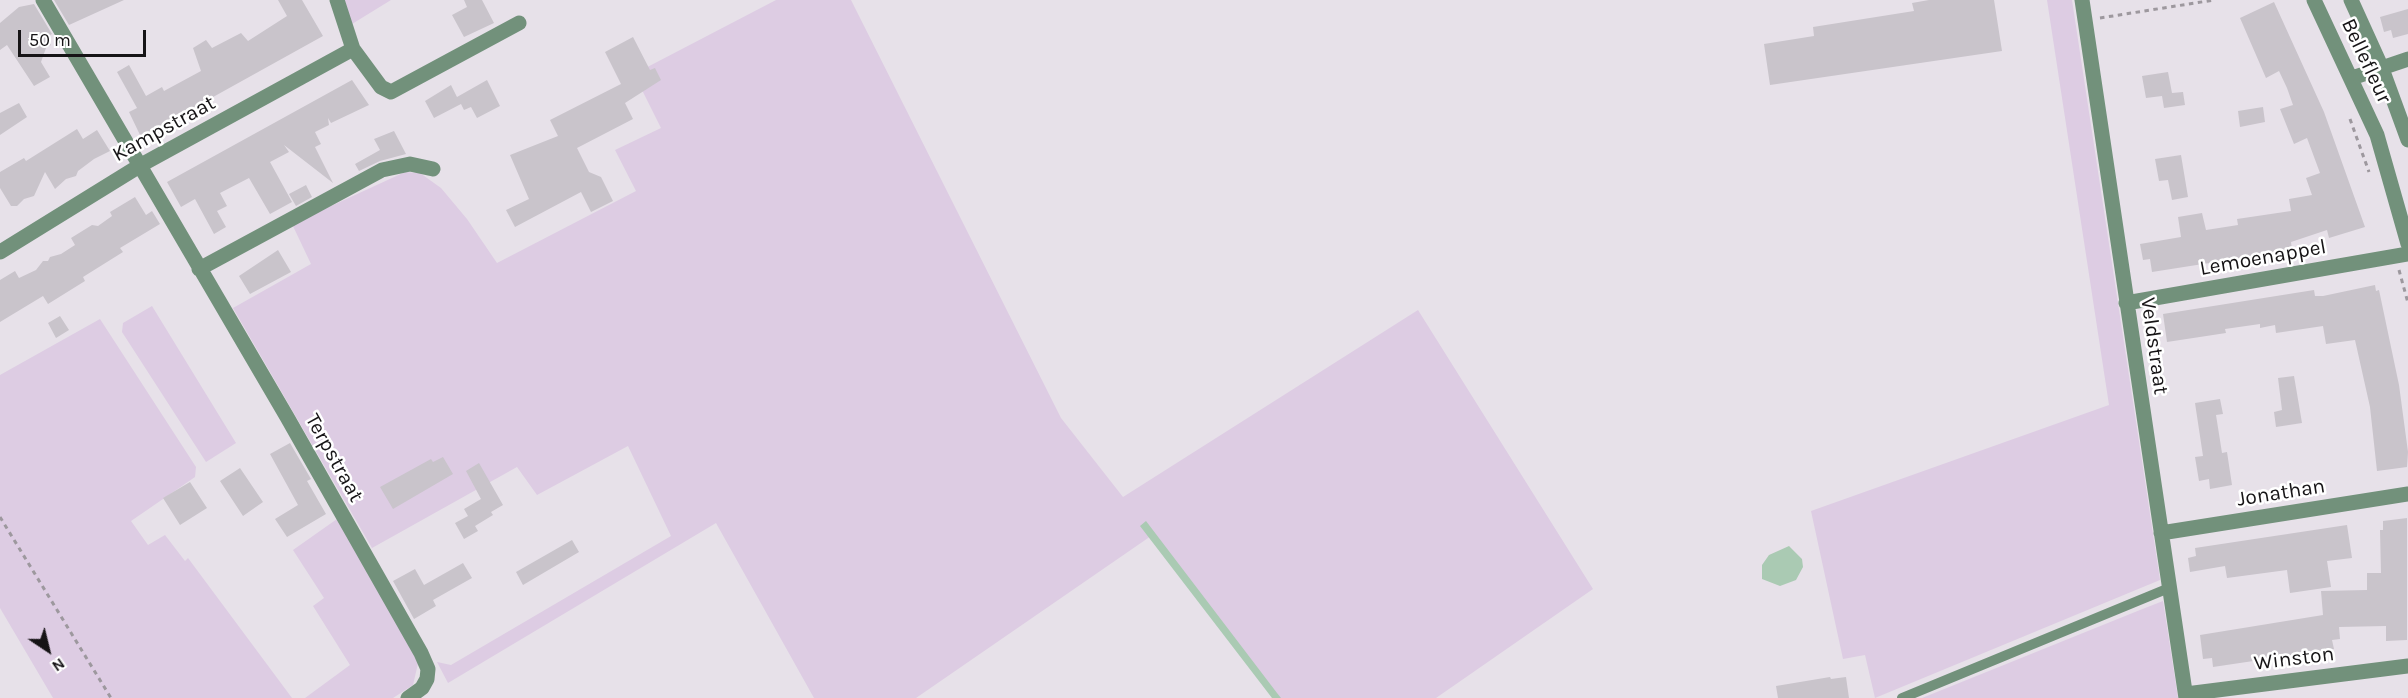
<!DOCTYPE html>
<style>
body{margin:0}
#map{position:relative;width:2408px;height:698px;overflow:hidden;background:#e7e1e9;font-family:Karla,sans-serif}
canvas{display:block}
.north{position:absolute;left:18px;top:620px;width:60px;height:60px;-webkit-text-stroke:4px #fff;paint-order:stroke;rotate:145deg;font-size:16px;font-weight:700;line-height:24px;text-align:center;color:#161416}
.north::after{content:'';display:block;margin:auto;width:21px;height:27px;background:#161416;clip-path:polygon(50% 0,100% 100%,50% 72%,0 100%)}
.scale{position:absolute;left:18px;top:30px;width:128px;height:27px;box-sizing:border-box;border:3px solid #161416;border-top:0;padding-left:8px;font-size:18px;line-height:21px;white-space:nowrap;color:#161416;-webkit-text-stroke:4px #fff;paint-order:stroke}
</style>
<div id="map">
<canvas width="2408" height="698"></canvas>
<div class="north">N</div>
<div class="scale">50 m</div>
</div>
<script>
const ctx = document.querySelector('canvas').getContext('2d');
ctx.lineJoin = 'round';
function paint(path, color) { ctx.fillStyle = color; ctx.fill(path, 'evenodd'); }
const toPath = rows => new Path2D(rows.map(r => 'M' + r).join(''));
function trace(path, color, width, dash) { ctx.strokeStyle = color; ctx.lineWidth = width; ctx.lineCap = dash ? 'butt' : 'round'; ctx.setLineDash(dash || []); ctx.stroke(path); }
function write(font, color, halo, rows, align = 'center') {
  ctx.font = font + ' Karla,sans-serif'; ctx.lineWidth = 5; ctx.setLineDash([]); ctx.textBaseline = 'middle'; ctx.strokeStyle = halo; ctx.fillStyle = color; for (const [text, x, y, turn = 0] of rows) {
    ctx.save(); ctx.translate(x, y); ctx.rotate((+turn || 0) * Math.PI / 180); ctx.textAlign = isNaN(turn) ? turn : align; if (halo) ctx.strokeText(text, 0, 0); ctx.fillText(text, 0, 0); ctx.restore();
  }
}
const green = toPath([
 [344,0,391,0,352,24],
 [776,0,851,0,1061,418,1123,497,1418,310,1593,589,1436,698,1276,698,1151,536,916,698,814,698,716,523,448,683,437,662,451,665,671,536,628,446,537,495,517,467,372,548,233,308,311,264,292,224,405,172,420,173,441,188,467,219,497,263,636,191,615,150,661,128,634,74],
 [2047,0,2072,0,2160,580,1875,698,1865,655,1843,659,1811,511,2109,405],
 [152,306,236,443,206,462,122,332,123,323],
 [100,319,196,467,195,477,131,521,148,545,165,535,185,561,188,558,292,698,53,698,0,608,0,375],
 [337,519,419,659,413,685,393,698,305,698,350,665,313,606,324,598,293,550],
 [2163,601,2178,698,1922,698,2140,610]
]);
const water = toPath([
 [1146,521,1277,693,1281,698,1272,698,1140,526],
 [1789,546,1802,559,1803,567,1796,580,1780,586,1762,579,1762,565,1769,555]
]);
const building = toPath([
 [54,0,124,0,69,25],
 [278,0,302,0,323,36,141,137,129,112,137,108,117,72,129,65,146,96,162,87,164,91,201,71,193,48,206,40,212,48,241,33,248,41,287,16],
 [464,0,482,0,494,23,464,37,452,15,467,7],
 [1929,0,1994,0,2002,51,1770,85,1764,44,1814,36,1813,27,1914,11,1912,3],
 [2274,2,2324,112,2365,227,2329,238,2327,230,2291,242,2292,250,2152,272,2150,259,2143,260,2140,244,2181,237,2178,217,2202,213,2206,230,2219,228,2238,225,2237,219,2291,211,2289,199,2312,195,2306,178,2320,173,2307,138,2294,144,2280,109,2293,105,2287,88,2279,71,2266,78,2240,18],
 [34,4,52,34,46,37,51,45,46,48,41,62,50,77,34,86,7,45,0,50,0,23,19,7],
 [2408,9,2408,34,2393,38,2391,30,2384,32,2380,17],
 [633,37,650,70,655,68,661,80,625,103,633,119,577,148,589,172,601,177,613,201,591,212,581,192,515,227,506,210,529,199,510,155,558,136,550,120,621,84,605,52],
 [2168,72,2172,93,2183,92,2185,105,2164,108,2162,96,2146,98,2142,76],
 [352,80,369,105,331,123,328,118,329,125,315,132,321,144,315,147,333,183,284,145,289,152,270,162,292,202,270,214,249,178,220,193,227,206,217,211,226,227,214,234,195,199,181,207,167,182],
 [487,80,500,106,477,118,471,107,464,110,461,104,434,118,425,101,451,85,457,97],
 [19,103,27,117,0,135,0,113],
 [2263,107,2265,122,2240,127,2238,111],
 [77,129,83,139,97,130,110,151,94,159,78,171,76,176,66,179,55,189,45,172,34,196,24,199,17,206,11,206,0,188,0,172,24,158,26,161],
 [394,131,406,154,380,161,359,171,355,164,380,150,374,139],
 [2181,155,2188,197,2172,200,2168,180,2159,181,2155,159],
 [306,185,312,197,296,206,289,194],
 [135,197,146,215,152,211,160,224,120,248,123,252,83,277,85,281,48,304,43,296,0,322,0,280,15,271,19,278,36,270,43,261,48,261,50,257,61,254,75,245,71,238,92,225,98,226,112,216,110,212],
 [278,250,291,272,250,294,239,276],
 [2375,285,2376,291,2379,290,2399,385,2408,452,2407,467,2377,471,2370,407,2355,340,2326,344,2323,326,2276,333,2275,325,2260,328,2260,324,2225,329,2226,333,2167,342,2163,314,2314,290,2315,296,2323,296],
 [60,316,69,330,56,338,48,323],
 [2294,376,2302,423,2276,427,2274,412,2282,410,2278,378],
 [2220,399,2223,414,2216,415,2222,453,2227,452,2232,485,2210,489,2209,479,2199,481,2195,457,2203,456,2195,403],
 [290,443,311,479,307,481,326,514,287,537,275,519,298,505,270,454],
 [443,457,453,474,393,509,380,487,431,459,433,462],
 [479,463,503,505,491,512,493,515,475,526,478,531,464,539,455,523,468,516,464,509,481,499,466,471],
 [240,468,263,502,243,516,220,481],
 [190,482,207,508,180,525,163,498],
 [2407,518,2407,640,2386,641,2386,626,2339,627,2340,639,2332,640,2334,649,2213,667,2212,658,2203,659,2200,635,2323,615,2321,591,2367,590,2367,573,2381,573,2380,530,2383,530,2383,521],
 [2347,525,2352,558,2327,561,2331,587,2290,593,2287,570,2227,578,2225,566,2190,572,2188,558,2196,556,2195,548],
 [572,540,579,552,523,585,516,572],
 [463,563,472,578,433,600,436,606,414,619,393,581,415,569,424,585],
 [1830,677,1831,679,1846,677,1849,698,1778,698,1776,686]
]);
const path = toPath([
 [2100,18,2214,0],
 [2350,119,2369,172],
 [2399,270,2408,303],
 [0,517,111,698]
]);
const service = toPath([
 [1902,698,2169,588]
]);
const minor = toPath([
 [43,0,287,417,421,653,428,669,427,679,422,688,408,698],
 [337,0,353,49,381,87,391,92,519,23],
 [2082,0,2186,698],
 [2314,0,2377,135,2408,244],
 [2351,0,2381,66,2408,140],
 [2352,78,2408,59],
 [0,252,141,165,353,49],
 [199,269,382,170,410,164,433,169],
 [2126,303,2408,254],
 [2161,533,2408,494],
 [2186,694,2408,666]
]);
const streetNames = [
 ["Bellefleur",2366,61,65],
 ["Kampstraat",164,129,-29],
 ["Lemoenappel",2263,258,-10],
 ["Veldstraat",2154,346,82],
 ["Terpstraat",334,458,61],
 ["Jonathan",2281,493,-9],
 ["Winston",2294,659,-7]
];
paint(green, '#ddcce3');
paint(water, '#aacab3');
paint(building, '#c9c4cb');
trace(path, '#9d989e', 3, [4.5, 4.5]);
trace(service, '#72917b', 10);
trace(minor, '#72917b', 15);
write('21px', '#161416', '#fff', streetNames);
</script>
